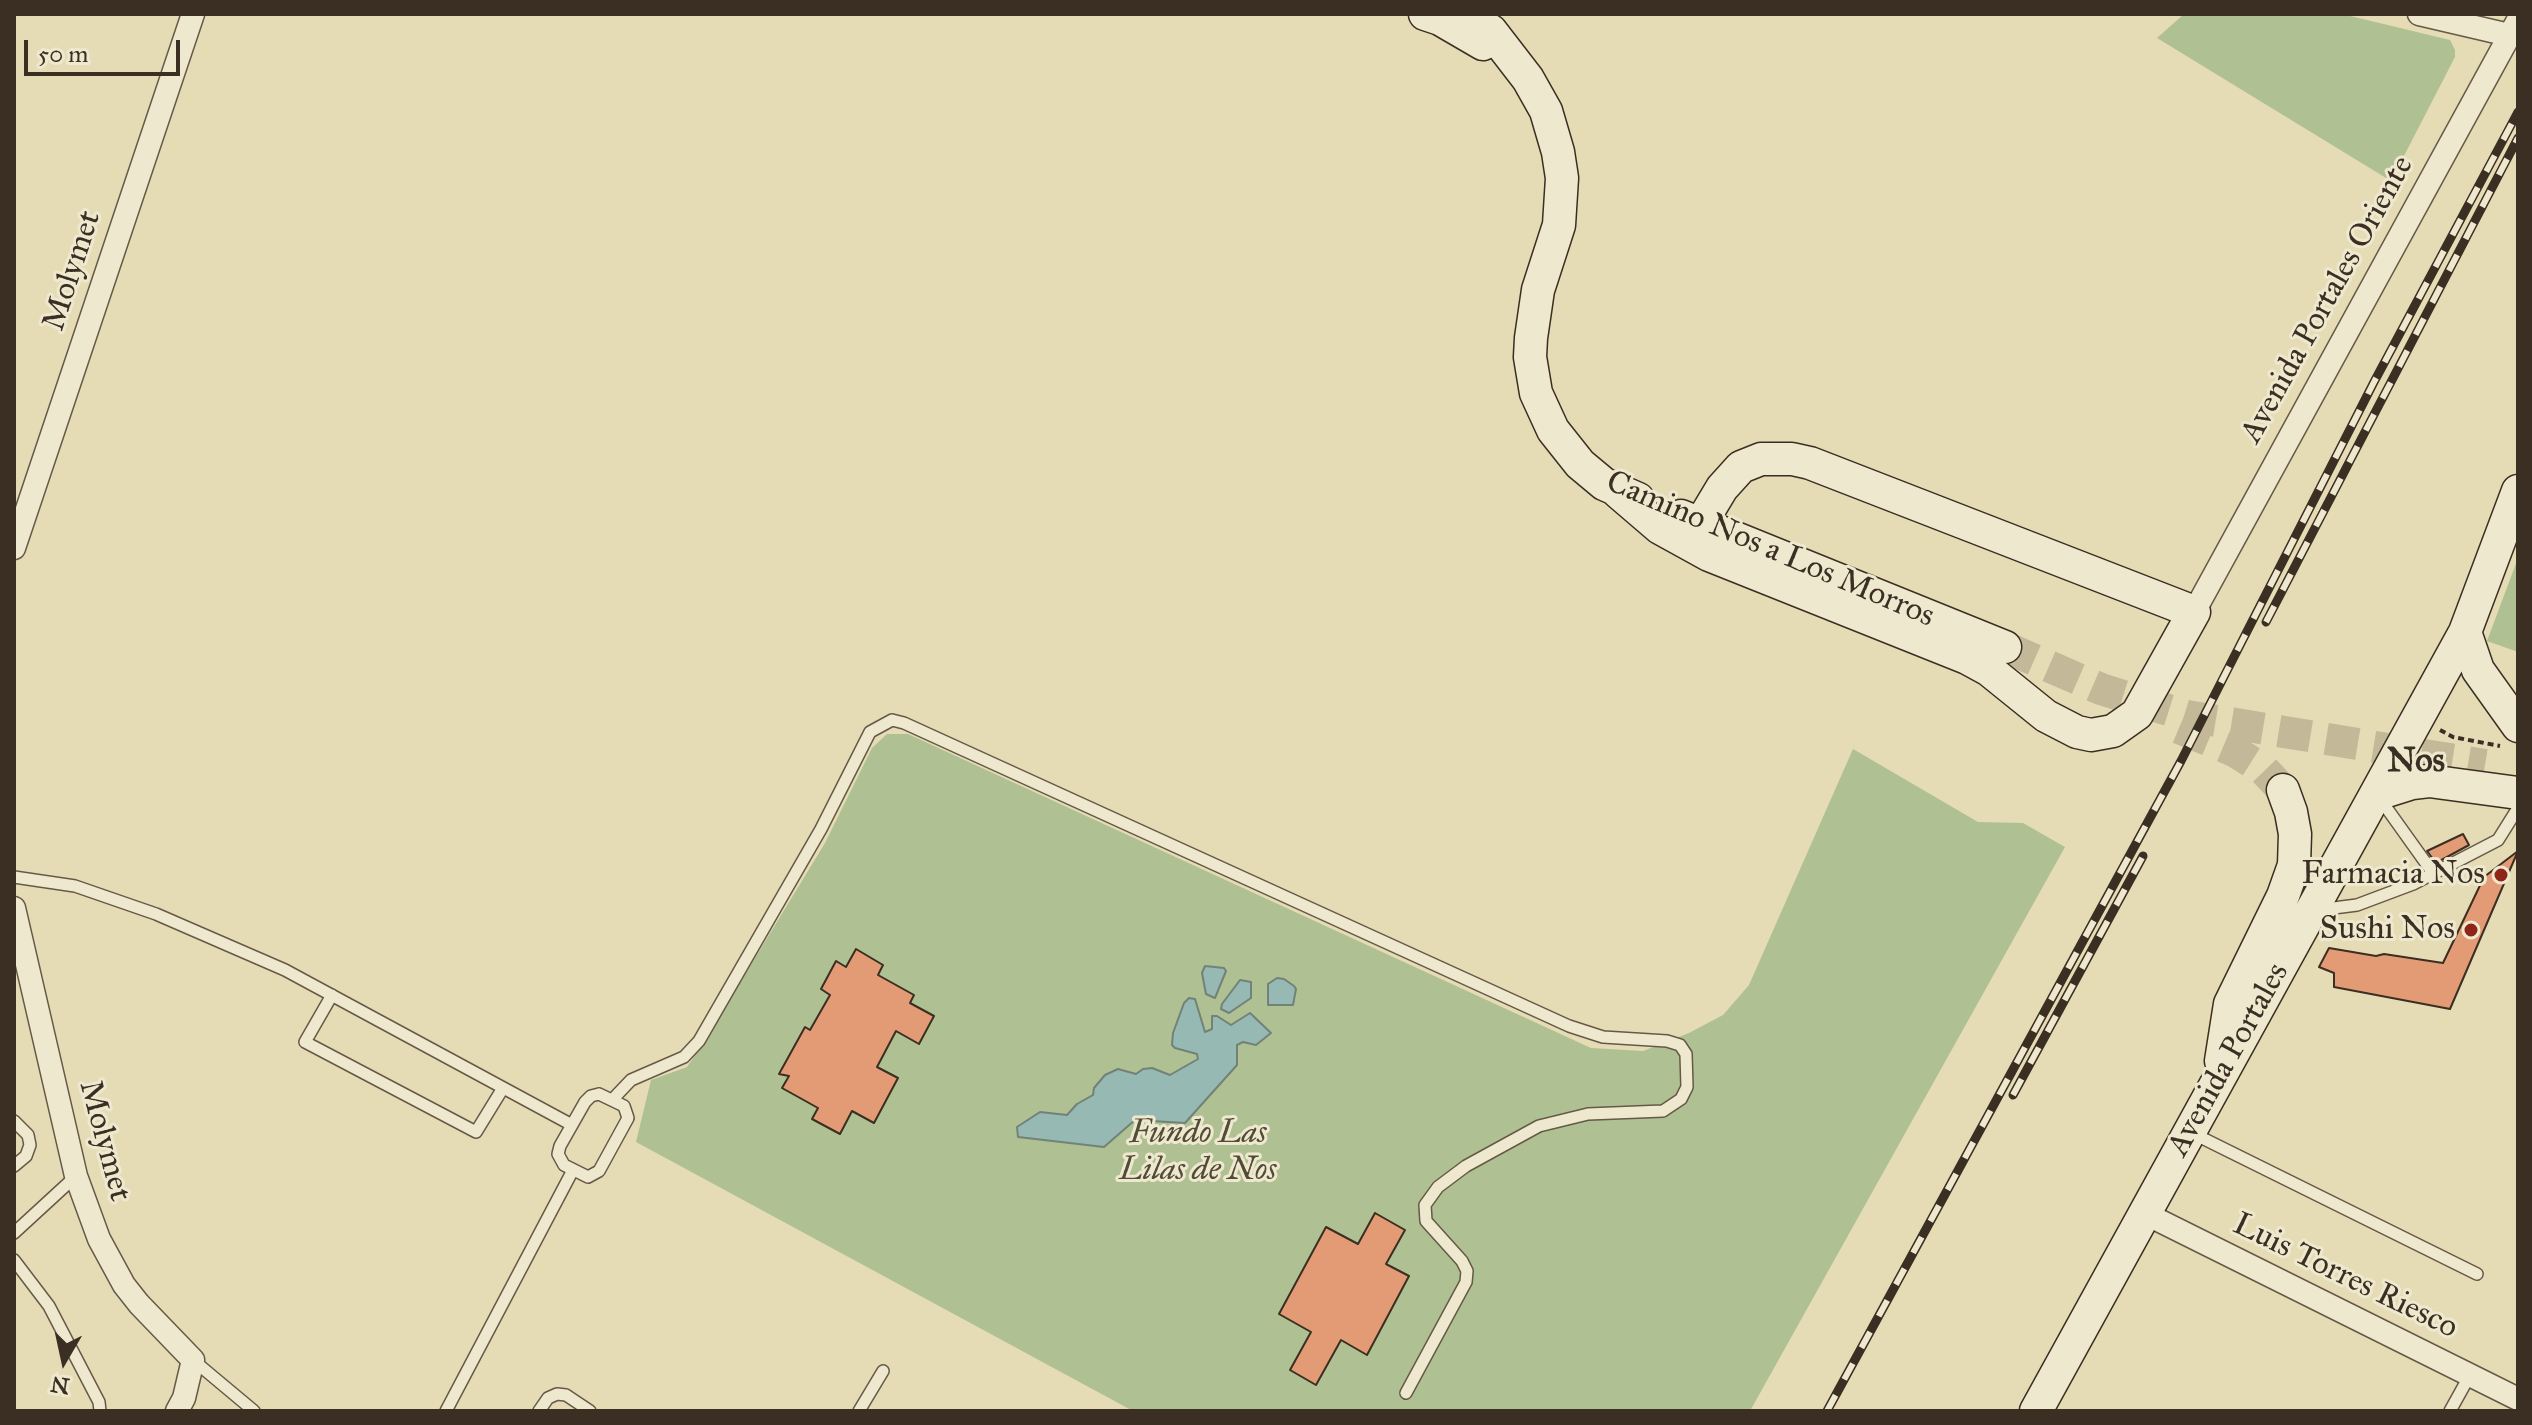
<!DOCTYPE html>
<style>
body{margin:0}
#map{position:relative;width:2532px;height:1425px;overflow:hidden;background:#e5dbb5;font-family:"IM FELL Great Primer",serif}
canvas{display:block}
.frame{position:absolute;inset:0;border:16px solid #3b2e22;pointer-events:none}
.north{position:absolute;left:24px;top:1321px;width:80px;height:80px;-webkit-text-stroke:6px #eee8cf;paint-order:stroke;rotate:189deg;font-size:22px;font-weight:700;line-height:32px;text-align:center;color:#3b2e22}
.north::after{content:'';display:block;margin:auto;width:28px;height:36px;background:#3b2e22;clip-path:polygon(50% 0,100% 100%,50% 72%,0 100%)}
.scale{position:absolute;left:24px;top:40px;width:156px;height:36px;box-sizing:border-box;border:4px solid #3b2e22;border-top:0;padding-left:10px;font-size:24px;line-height:28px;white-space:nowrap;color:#3b2e22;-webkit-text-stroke:6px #eee8cf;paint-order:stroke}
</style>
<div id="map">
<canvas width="2532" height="1425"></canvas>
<div class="frame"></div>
<div class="north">N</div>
<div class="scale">50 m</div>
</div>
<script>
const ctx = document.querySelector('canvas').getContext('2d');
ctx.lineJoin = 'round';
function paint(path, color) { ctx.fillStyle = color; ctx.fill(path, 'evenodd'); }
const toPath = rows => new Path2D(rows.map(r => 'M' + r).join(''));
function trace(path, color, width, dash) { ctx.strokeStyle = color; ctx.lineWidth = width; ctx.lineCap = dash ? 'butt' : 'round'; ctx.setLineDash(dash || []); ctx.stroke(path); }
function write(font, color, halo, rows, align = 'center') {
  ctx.font = font + ' "IM FELL Great Primer",serif'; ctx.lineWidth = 6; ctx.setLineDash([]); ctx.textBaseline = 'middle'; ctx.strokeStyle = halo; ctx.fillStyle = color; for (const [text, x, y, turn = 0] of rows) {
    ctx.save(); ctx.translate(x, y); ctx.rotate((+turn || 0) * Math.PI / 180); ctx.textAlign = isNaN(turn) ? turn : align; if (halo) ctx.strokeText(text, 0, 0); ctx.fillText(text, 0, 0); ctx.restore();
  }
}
const green = toPath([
 [2184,14,2342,14,2450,40,2455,50,2455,57,2391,181,2157,38],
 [2518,558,2518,652,2487,641],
 [887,734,908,734,1591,1048,1643,1051,1689,1033,1723,1015,1749,985,1853,749,1978,822,2023,823,2065,847,1750,1411,1133,1411,636,1142,651,1080,687,1067,702,1045,825,843,872,748]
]);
const water = toPath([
 [1205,966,1224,968,1226,971,1215,998,1206,994,1202,973,1205,966],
 [1277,978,1284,979,1294,986,1296,989,1293,1005,1268,1005,1268,984,1277,978],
 [1240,980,1251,982,1251,998,1229,1013,1221,1009,1222,1004,1240,980],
 [1189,998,1195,999,1205,1032,1212,1029,1212,1016,1217,1016,1231,1025,1250,1013,1271,1033,1256,1045,1243,1042,1237,1045,1237,1065,1185,1123,1135,1120,1104,1147,1018,1137,1017,1127,1040,1112,1067,1115,1077,1104,1093,1095,1094,1088,1105,1075,1118,1069,1136,1074,1143,1069,1152,1068,1170,1075,1198,1059,1197,1054,1175,1048,1172,1045,1173,1033,1184,1003,1189,998]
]);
const building = toPath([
 [2463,834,2469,845,2436,863,2427,851,2463,834],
 [2518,851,2450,1009,2334,987,2334,973,2319,967,2329,948,2376,956,2384,954,2443,963,2484,877,2518,851],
 [856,949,883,965,878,975,914,995,910,1003,934,1016,919,1044,896,1031,877,1067,898,1078,874,1123,852,1111,840,1134,812,1119,818,1108,782,1088,789,1076,779,1074,805,1027,810,1030,830,995,821,989,836,961,846,967,856,949],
 [1375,1213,1405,1230,1386,1264,1409,1276,1367,1355,1341,1340,1316,1385,1290,1370,1311,1332,1279,1314,1326,1227,1358,1244,1375,1213]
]);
const secondaryTunnel = toPath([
 [2005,647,2101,689,2187,716,2485,765],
 [2179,728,2234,751,2263,769,2283,790]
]);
const path = toPath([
 [2440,730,2453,737,2500,746]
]);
const service = toPath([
 [2378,796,2433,873],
 [14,877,75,886,156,914,285,970,572,1125],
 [2318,910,2357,905,2413,884,2498,840,2518,808],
 [332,995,305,1042,476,1132,503,1088],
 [599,1094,624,1106,628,1118,599,1171,588,1177,564,1165,558,1154,560,1146,585,1102,591,1096,599,1094],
 [612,1100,631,1080,684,1057,699,1041,821,829,870,732,892,720,904,723,1569,1026,1603,1037,1667,1041,1680,1045,1686,1054,1687,1087,1681,1099,1663,1111,1588,1114,1539,1126,1466,1166,1438,1187,1425,1205,1426,1221,1462,1261,1467,1271,1466,1282,1406,1393],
 [14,1121,28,1135,30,1145,26,1156,14,1166],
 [2190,1132,2477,1274],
 [14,1233,76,1176],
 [14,1260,49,1306,99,1402,100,1411],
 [193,1360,254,1411],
 [446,1411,573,1170],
 [539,1411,548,1398,557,1394,566,1395,590,1411],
 [859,1411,883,1371],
 [2450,1411,2470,1375]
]);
const minor = toPath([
 [2419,14,2509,35],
 [14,548,193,14],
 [2194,612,2518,20],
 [14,908,76,1176,99,1239,124,1285,139,1304,193,1360,184,1398,177,1411],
 [2144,1213,2518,1399]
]);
const secondary = toPath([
 [1425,14,1440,19,1483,44],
 [1466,14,1491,31,1528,79,1546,111,1558,152,1562,178,1559,225,1538,290,1531,338,1530,357,1536,393,1553,430,1580,464,1604,484,1638,499],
 [1618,492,1660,528,1709,555,1967,658,1989,670,2046,716,2077,732,2091,735,2113,731,2137,714,2194,612,1810,463,1792,459,1761,459,1741,467,1722,488,1701,523],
 [1681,516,2005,647],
 [2465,632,2478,670,2518,726],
 [2377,794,2412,783,2429,781,2518,793],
 [2221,1061,2230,1004,2283,896,2294,865,2295,834,2291,812,2283,790],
 [2036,1411,2465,632,2518,491]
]);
const rail = toPath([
 [2266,622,2518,138],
 [2013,1095,2143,856],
 [1827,1411,2181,761,2374,382,2518,112]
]);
const markers = [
 [2501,875,8,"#8f2418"],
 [2471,930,8,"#8f2418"]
];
const streetNames = [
 ["Molymet",73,271,-72],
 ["Avenida Portales Oriente",2328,300,-61],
 ["Camino Nos a Los Morros",1770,550,23],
 ["Avenida Portales",2229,1060,-61],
 ["Molymet",104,1141,75],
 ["Luis Torres Riesco",2345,1277,26]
];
const poiNames = [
 ["Farmacia Nos",2485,875],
 ["Sushi Nos",2455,930]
];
const parkNames = [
 ["Fundo Las",1198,1134],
 ["Lilas de Nos",1198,1171]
];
const neighbourhoodNames = [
 ["Nos",2416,763]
];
paint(green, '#afc192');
paint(water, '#96bab3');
trace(water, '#728279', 2);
paint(building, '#e39b76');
trace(building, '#3b2e22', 2);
trace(secondaryTunnel, '#c3b898', 32, [32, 16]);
trace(service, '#665947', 14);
trace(minor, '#665947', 25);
trace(secondary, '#3b2e22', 35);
trace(path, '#3b2e22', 4, [6, 4]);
trace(service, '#eee8cf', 11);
trace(minor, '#eee8cf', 22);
trace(secondary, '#eee8cf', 32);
trace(rail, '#3b2e22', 9);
trace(rail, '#eee8cf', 6, [18]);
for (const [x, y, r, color] of markers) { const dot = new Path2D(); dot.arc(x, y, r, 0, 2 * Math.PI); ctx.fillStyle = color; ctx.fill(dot); trace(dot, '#eee8cf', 3); }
write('32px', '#3b2e22', '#eee8cf', streetNames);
write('32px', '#3b2e22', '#eee8cf', poiNames, 'right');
write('italic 32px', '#524b38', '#eee8cf', parkNames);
write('bold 34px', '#3b2e22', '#eee8cf', neighbourhoodNames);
</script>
